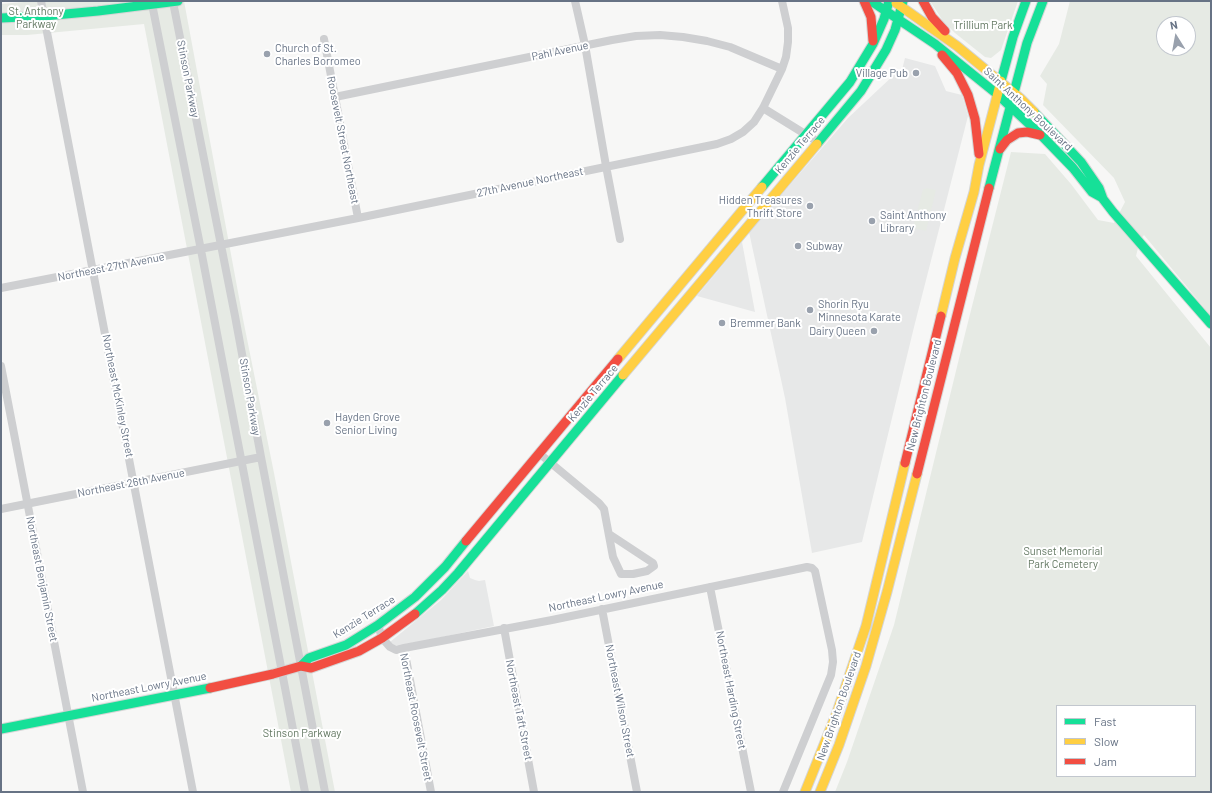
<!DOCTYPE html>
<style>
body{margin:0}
#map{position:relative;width:1212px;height:793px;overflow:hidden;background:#f7f7f6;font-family:Barlow,sans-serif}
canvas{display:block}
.frame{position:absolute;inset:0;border:2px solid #677385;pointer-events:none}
.legend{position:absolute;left:1056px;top:705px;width:140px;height:72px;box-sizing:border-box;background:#fff;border:1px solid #c2c7ce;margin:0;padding:5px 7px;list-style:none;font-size:12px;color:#677385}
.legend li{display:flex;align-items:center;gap:8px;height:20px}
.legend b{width:20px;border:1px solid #c2c7ce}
.north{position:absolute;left:1156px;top:16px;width:40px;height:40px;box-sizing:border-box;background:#fff;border:1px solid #c2c7ce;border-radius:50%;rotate:349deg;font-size:11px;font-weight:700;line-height:16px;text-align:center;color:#677385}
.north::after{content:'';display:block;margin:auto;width:14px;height:18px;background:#99a1ad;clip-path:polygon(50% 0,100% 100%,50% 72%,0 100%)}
</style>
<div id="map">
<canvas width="1212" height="793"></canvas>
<div class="frame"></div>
<ul class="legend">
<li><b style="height:5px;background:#16e098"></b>Fast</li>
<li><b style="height:5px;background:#ffcf43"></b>Slow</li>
<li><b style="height:5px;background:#f24e42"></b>Jam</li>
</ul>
<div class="north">N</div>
</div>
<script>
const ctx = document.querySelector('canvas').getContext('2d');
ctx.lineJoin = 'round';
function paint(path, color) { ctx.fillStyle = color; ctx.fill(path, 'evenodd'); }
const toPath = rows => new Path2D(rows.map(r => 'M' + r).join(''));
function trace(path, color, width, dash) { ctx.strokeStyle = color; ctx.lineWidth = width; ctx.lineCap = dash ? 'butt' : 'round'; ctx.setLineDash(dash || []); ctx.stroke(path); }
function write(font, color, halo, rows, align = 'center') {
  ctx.font = font + ' Barlow,sans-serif'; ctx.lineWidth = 4; ctx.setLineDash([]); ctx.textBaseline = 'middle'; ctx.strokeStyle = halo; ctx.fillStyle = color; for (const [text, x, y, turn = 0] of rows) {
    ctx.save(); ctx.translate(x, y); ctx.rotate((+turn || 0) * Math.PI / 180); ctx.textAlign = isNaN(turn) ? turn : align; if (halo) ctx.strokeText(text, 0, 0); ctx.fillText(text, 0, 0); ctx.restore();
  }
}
const built = toPath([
 [905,58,935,66,946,91,962,95,968,116,914,327,862,542,812,553,785,398,749,232,848,118,896,73,901,74],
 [742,242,755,312,697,296],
 [468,571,470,578,475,580,479,581,485,580,494,626,423,641,393,646,390,642,441,600]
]);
const green = toPath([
 [35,1,184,1,243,319,274,473,335,792,291,792,144,24,27,35,1,35,1,4],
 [930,1,1018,1,1001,50,991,58,985,57,955,33,943,21],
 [1070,1,1211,1,1211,316,1144,235,1140,240,1136,256,1211,348,1211,792,835,792,847,762,894,625,965,334,1011,152,1045,154,1071,184,1098,220,1114,223,1125,202,1114,178,1043,105,1047,84,1040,76,1059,44],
 [1164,24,1188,24,1188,48,1164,48],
 [1057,706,1195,706,1195,776,1057,776],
 [926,188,936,190,926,231,913,228,923,189,926,189]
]);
const street = toPath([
 [41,1,193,792],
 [575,1,585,45,606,166,620,239],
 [173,2,235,316,261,457,325,792],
 [152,4,201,250,305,792],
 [324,39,358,218],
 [335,97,612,40,636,36,660,35,683,37,707,41,730,47,782,69],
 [763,108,818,142],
 [1,288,358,218,717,144,731,139,743,132,754,122,763,108,782,69,786,57,788,42,788,28,782,1],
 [1,366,83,792],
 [540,454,599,503,604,509,613,557,621,574,633,574,647,571,654,566,653,563,609,534],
 [1,509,261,457],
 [710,587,751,792],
 [602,609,637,792],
 [378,625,382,638,390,647,396,650,404,648,431,792],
 [504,628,534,792],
 [404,648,552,620,807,567,812,568,815,571,832,650,833,662,831,675,783,792]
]);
const fast = toPath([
 [871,1,935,44,997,94,1042,136,1073,168,1092,192,1101,197],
 [1,18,44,16,98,11,178,1],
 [1001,81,1013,37,1026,1],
 [1034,112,1081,162,1099,188,1103,199,1113,212,1211,324],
 [817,144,861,91,886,50,895,30,903,1],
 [762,187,850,82,873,44,884,19,889,1],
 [989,188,1027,43,1043,1],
 [415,614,442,590,458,573,623,375],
 [301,666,309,658,346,645,378,625,415,597,445,567,466,541],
 [1,729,210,688]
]);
const slow = toPath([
 [896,3,957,46,1020,98,1034,112],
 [941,316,955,258,974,192,979,165,1001,81],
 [618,359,762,187],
 [623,375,817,144],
 [805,792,837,712,866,626,905,463],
 [820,792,839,745,866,666,887,592,917,474]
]);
const jam = toPath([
 [864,1,871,17,873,41],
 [923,1,932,17,945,31],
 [942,55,957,73,968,95,975,119,979,154],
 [1000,149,1007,140,1018,133,1027,132,1040,135],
 [905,463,941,316],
 [917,474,989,188],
 [466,541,618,359],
 [210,688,273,674,301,666,311,668,359,651,382,638,415,614]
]);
const markers = [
 [267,54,4,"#99a1ad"],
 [916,73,4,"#99a1ad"],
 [810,206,4,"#99a1ad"],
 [872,221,4,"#99a1ad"],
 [798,246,4,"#99a1ad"],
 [810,310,4,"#99a1ad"],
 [722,323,4,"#99a1ad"],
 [874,331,4,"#99a1ad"],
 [327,423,4,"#99a1ad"]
];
const parkNames = [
 ["St. Anthony",36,11],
 ["Parkway",36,24],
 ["Trillium Park",983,25],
 ["Sunset Memorial",1063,551],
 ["Park Cemetery",1063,564],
 ["Stinson Parkway",302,733]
];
const poiNames = [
 ["Church of St.",275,48],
 ["Charles Borromeo",275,61],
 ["Village Pub",908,73,"right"],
 ["Hidden Treasures",802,200,"right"],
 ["Thrift Store",802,213,"right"],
 ["Saint Anthony",880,215],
 ["Library",880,228],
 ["Subway",806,246],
 ["Shorin Ryu",818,304],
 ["Minnesota Karate",818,317],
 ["Bremmer Bank",730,323],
 ["Dairy Queen",866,331,"right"],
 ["Hayden Grove",335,417],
 ["Senior Living",335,430]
];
const streetNames = [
 ["Pahl Avenue",560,51,-12],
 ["Stinson Parkway",188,79,79],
 ["Saint Anthony Boulevard",1028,109,43],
 ["Roosevelt Street Northeast",343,140,79],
 ["Kenzie Terrace",800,145,-50],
 ["27th Avenue Northeast",530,182,-12],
 ["Northeast 27th Avenue",111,267,-11],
 ["Kenzie Terrace",593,393,-50],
 ["New Brighton Boulevard",924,395,-76],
 ["Northeast McKinley Street",118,396,79],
 ["Stinson Parkway",250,397,80],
 ["Northeast 26th Avenue",131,483,-11],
 ["Northeast Benjamin Street",42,579,79],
 ["Northeast Lowry Avenue",606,596,-12],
 ["Kenzie Terrace",364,617,-32],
 ["Northeast Lowry Avenue",149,687,-11],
 ["Northeast Harding Street",731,690,79],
 ["Northeast Wilson Street",620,701,79],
 ["New Brighton Boulevard",839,706,-71],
 ["Northeast Taft Street",519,710,79],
 ["Northeast Roosevelt Street",416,717,79]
];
paint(built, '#e7e8e8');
paint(green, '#e6eae4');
trace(fast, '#d4d5d5', 11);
trace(slow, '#d4d5d5', 11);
trace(jam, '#d4d5d5', 11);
trace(street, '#cecfd1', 8);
trace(fast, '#16e098', 9);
trace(slow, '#ffcf43', 9);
trace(jam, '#f24e42', 9);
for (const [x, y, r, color] of markers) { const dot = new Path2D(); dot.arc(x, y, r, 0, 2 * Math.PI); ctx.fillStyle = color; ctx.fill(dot); trace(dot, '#fff', 1.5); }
write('11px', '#637862', '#fff', parkNames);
write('11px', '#677385', '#fff', poiNames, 'left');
write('11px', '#677385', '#fff', streetNames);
</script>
